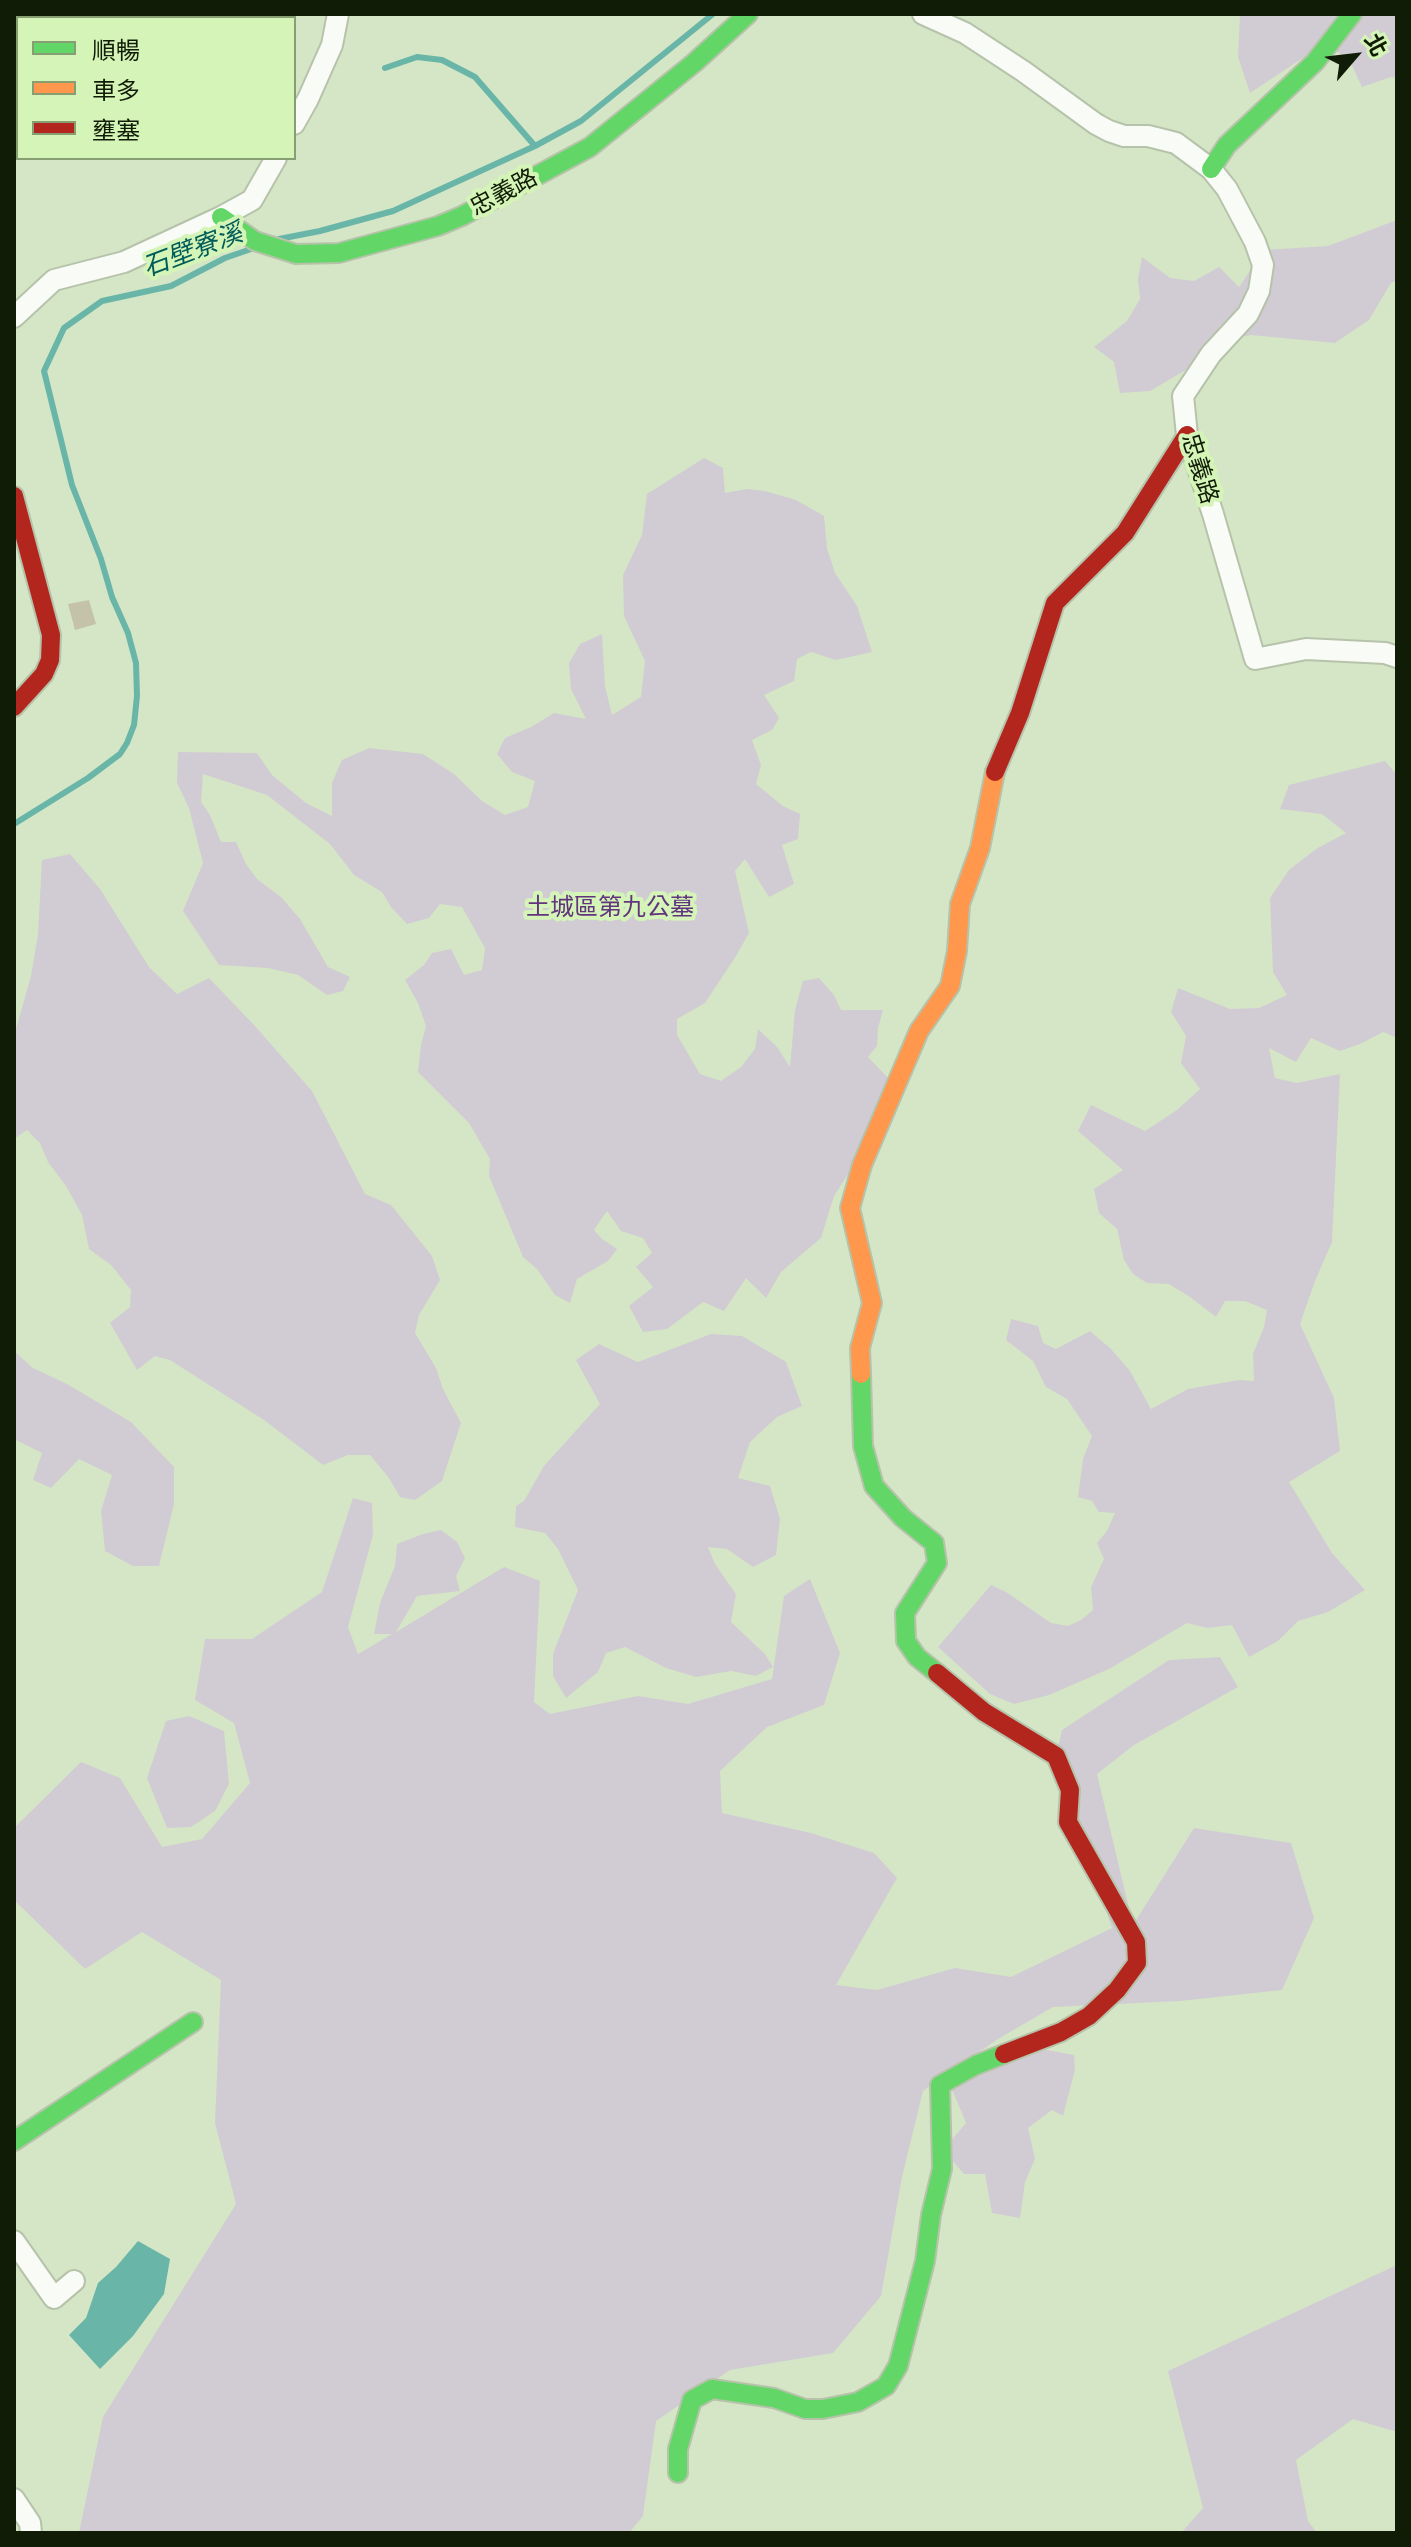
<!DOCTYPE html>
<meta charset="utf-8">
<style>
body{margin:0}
#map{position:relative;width:1411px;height:2547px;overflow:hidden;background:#d5e6c6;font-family:"PT Sans","Noto Sans TC",sans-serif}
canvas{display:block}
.frame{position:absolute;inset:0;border:16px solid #111c06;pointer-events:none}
.legend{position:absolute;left:16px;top:16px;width:280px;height:144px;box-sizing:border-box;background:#d4f4b8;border:2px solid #869e71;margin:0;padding:10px 14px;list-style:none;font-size:24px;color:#111c06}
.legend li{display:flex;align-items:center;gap:16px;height:40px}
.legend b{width:40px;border:2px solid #869e71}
.north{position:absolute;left:1315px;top:16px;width:80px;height:80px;-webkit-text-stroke:6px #d4f4b8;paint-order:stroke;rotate:62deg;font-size:22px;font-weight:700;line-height:32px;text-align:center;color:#111c06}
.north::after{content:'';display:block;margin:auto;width:28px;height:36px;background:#111c06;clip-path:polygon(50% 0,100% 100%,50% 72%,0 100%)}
</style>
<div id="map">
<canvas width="1411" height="2547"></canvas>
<div class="frame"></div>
<ul class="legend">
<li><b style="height:10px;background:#63d668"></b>順暢</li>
<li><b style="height:10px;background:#ff974d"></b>車多</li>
<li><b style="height:10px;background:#b3261e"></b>壅塞</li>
</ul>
<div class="north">北</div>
</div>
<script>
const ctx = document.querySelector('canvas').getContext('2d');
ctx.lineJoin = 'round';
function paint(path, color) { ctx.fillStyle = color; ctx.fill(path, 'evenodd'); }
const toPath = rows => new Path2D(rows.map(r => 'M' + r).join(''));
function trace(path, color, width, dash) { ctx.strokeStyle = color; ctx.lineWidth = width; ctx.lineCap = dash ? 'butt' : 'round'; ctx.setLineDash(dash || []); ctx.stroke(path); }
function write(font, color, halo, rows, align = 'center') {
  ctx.font = font + ' "PT Sans","Noto Sans TC",sans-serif'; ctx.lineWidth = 8; ctx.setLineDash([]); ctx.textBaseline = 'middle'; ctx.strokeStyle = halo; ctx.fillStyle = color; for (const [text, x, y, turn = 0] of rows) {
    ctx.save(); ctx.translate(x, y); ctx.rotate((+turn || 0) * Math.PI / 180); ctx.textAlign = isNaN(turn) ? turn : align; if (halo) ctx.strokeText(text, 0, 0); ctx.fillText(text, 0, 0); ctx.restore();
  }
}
const green = toPath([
 [1240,14,1397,14,1397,78,1391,77,1362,87,1349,59,1324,44,1250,93,1238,57],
 [1397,220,1397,281,1391,283,1369,320,1335,343,1251,335,1224,340,1191,367,1150,391,1120,393,1114,362,1094,347,1127,321,1140,299,1138,279,1142,257,1170,278,1194,281,1219,267,1239,287,1264,250,1328,246],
 [704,458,723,468,725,493,747,489,765,491,796,500,824,516,827,548,835,573,857,606,872,652,836,660,811,652,797,659,794,681,764,695,779,718,772,730,752,740,761,765,756,784,783,806,800,814,798,839,782,845,794,884,769,897,745,859,735,871,749,933,736,956,705,1003,677,1019,677,1035,700,1074,721,1081,741,1067,755,1049,758,1029,777,1047,790,1067,795,1010,803,981,819,978,834,995,841,1010,883,1010,878,1028,877,1046,868,1057,891,1081,861,1154,834,1196,821,1238,781,1272,766,1298,746,1278,724,1311,703,1302,667,1329,643,1332,629,1306,653,1287,636,1267,652,1253,643,1238,621,1231,607,1211,594,1230,602,1239,617,1249,608,1261,577,1279,570,1303,555,1295,537,1269,523,1257,489,1176,490,1159,469,1123,418,1072,421,1045,426,1026,418,1003,405,980,424,965,432,953,451,949,464,975,482,970,485,948,462,907,440,904,429,918,407,924,391,907,382,892,354,875,330,844,267,795,203,774,201,802,210,815,221,842,236,842,246,864,257,879,281,897,300,919,328,967,350,977,343,991,327,995,298,975,268,968,219,965,183,911,203,863,189,808,177,783,178,752,257,753,272,775,306,803,332,816,332,783,342,760,369,748,423,754,454,774,482,801,505,815,528,807,535,781,512,772,497,754,505,738,531,727,554,713,586,719,571,689,569,663,580,644,602,634,605,686,612,715,641,697,645,661,624,616,623,575,642,535,647,494],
 [1385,761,1397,775,1397,1038,1383,1032,1360,1044,1340,1051,1311,1038,1296,1062,1269,1048,1275,1078,1297,1083,1340,1074,1332,1242,1315,1281,1300,1324,1334,1398,1340,1451,1289,1482,1332,1553,1365,1590,1328,1612,1298,1621,1278,1641,1249,1657,1232,1625,1208,1628,1187,1623,1109,1669,1049,1695,1014,1704,990,1694,938,1647,991,1585,1006,1592,1051,1623,1068,1626,1081,1620,1093,1610,1091,1587,1104,1559,1097,1543,1107,1531,1115,1513,1099,1512,1092,1501,1078,1497,1083,1459,1092,1436,1067,1399,1046,1387,1033,1361,1006,1340,1011,1319,1038,1326,1043,1343,1056,1349,1090,1331,1110,1348,1130,1371,1151,1409,1188,1389,1239,1380,1254,1381,1253,1354,1264,1327,1267,1310,1245,1301,1225,1301,1216,1317,1190,1297,1169,1284,1147,1283,1133,1274,1124,1260,1117,1229,1099,1213,1094,1189,1123,1170,1078,1131,1091,1105,1145,1131,1177,1110,1200,1089,1181,1063,1186,1036,1171,1012,1178,988,1230,1009,1259,1008,1287,995,1273,972,1270,898,1289,870,1316,849,1346,833,1322,814,1280,809,1289,785],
 [70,854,100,889,149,967,177,994,209,978,255,1026,312,1091,365,1194,391,1205,432,1256,440,1280,419,1315,415,1333,436,1368,443,1389,461,1423,442,1481,415,1500,400,1497,389,1478,370,1455,348,1455,323,1465,264,1420,170,1360,155,1356,137,1370,110,1323,130,1307,131,1290,111,1265,89,1249,82,1215,66,1186,48,1162,40,1143,27,1130,14,1139,14,1036,31,976,38,934,42,860],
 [711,1334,742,1336,786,1362,802,1406,777,1417,750,1442,738,1478,770,1486,780,1519,776,1555,753,1567,727,1549,708,1547,715,1564,736,1594,731,1622,765,1654,773,1667,756,1676,731,1671,696,1677,666,1668,625,1647,606,1653,598,1672,566,1698,553,1676,553,1654,578,1590,558,1549,545,1533,515,1527,516,1506,524,1501,544,1466,600,1404,576,1360,599,1344,638,1362],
 [14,1351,33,1368,67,1384,131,1422,174,1467,174,1504,159,1566,133,1566,105,1551,101,1511,112,1475,79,1459,51,1488,33,1480,42,1453,14,1439],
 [353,1498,372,1503,373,1535,348,1627,358,1654,392,1634,374,1634,380,1603,395,1566,397,1544,423,1534,441,1530,457,1542,465,1558,456,1576,460,1591,417,1596,396,1632,504,1567,540,1581,534,1702,550,1714,638,1696,688,1704,772,1679,784,1596,810,1579,840,1653,824,1705,767,1727,720,1771,722,1813,811,1833,874,1853,897,1878,836,1985,877,1990,955,1968,1011,1977,1112,1928,1087,1854,1052,1774,1062,1730,1169,1660,1220,1657,1238,1687,1134,1745,1097,1774,1133,1925,1194,1828,1291,1843,1314,1918,1282,1990,1180,2001,1053,2007,998,2039,923,2091,902,2177,881,2296,833,2353,730,2370,656,2421,643,2516,629,2533,79,2533,103,2417,236,2204,215,2123,221,1980,142,1932,85,1969,15,1901,14,1828,81,1762,120,1778,162,1847,202,1839,250,1783,234,1723,195,1700,205,1639,252,1639,322,1592],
 [189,1716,224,1731,229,1784,215,1811,191,1827,167,1828,147,1778,166,1721],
 [1042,2049,1074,2055,1075,2070,1063,2116,1052,2110,1028,2128,1035,2159,1025,2182,1020,2218,992,2213,985,2174,964,2174,943,2150,966,2123,951,2087],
 [1397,2265,1397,2432,1353,2419,1296,2460,1308,2521,1317,2533,1181,2533,1203,2508,1168,2371]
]);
const water = toPath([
 [138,2241,170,2259,164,2294,133,2336,100,2369,69,2335,86,2318,98,2283,116,2267]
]);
const stream = toPath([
 [385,68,417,57,442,60,475,77,535,146],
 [279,239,320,231,393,211,535,146,581,121,713,14],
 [14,824,88,778,120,754,127,743,134,725,137,696,136,663,128,633,112,597,101,559,72,485,44,371,64,328,102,301,171,286,225,258,254,248]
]);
const building = toPath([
 [89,600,96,624,75,630,68,604]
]);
const street = toPath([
 [923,14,965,33,1023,71,1096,124,1109,131,1124,136,1148,136,1176,143,1211,169,1227,189,1255,242,1263,265,1259,291,1248,314,1211,354,1183,396,1187,435,1213,514,1255,659,1306,649,1385,653,1397,657],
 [294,124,308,99,332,45,338,14],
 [14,317,54,280,124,262,221,217,252,200,276,158],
 [14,2241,54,2298,74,2281],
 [14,2499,30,2523,31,2533]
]);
const fast = toPath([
 [1211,169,1227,145,1315,62,1352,14],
 [221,217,255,241,296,254,339,253,438,226,462,216,590,147,694,63,748,14],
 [861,1374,863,1446,874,1486,903,1518,934,1543,937,1563,905,1613,906,1641,917,1657,937,1673],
 [14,2141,193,2022],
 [678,2473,678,2449,692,2400,712,2389,774,2398,805,2409,823,2409,858,2402,886,2386,898,2366,925,2261,931,2215,942,2169,940,2085,976,2065,1004,2054]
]);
const slow = toPath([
 [861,1374,860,1348,872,1303,850,1208,862,1165,919,1031,950,986,957,951,960,904,980,848,995,772]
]);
const jam = toPath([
 [14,496,51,635,50,660,44,674,14,707],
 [995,772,1020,713,1055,603,1125,533,1187,435],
 [937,1673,984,1712,1056,1756,1070,1790,1068,1822,1136,1942,1137,1963,1117,1990,1089,2016,1061,2032,1004,2054]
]);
const streetNames = [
 ["忠義路",504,193,-28],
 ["忠義路",1199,469,73]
];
const parkNames = [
 ["土城區第九公墓",610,908]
];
const waterNames = [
 ["石壁寮溪",193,251,-21]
];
paint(green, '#d1ccd3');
paint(water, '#69b6a9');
trace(stream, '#69b6a9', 6);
paint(building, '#c4c3a9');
trace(street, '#b6c3aa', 24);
trace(fast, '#b6c3aa', 22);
trace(slow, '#b6c3aa', 22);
trace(jam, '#b6c3aa', 22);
trace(street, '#f9fbf6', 20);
trace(fast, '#63d668', 18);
trace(slow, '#ff974d', 18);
trace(jam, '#b3261e', 18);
write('24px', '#111c06', '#d4f4b8', streetNames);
write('24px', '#61347d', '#d4f4b8', parkNames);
write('italic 26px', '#005c59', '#d4f4b8', waterNames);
</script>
